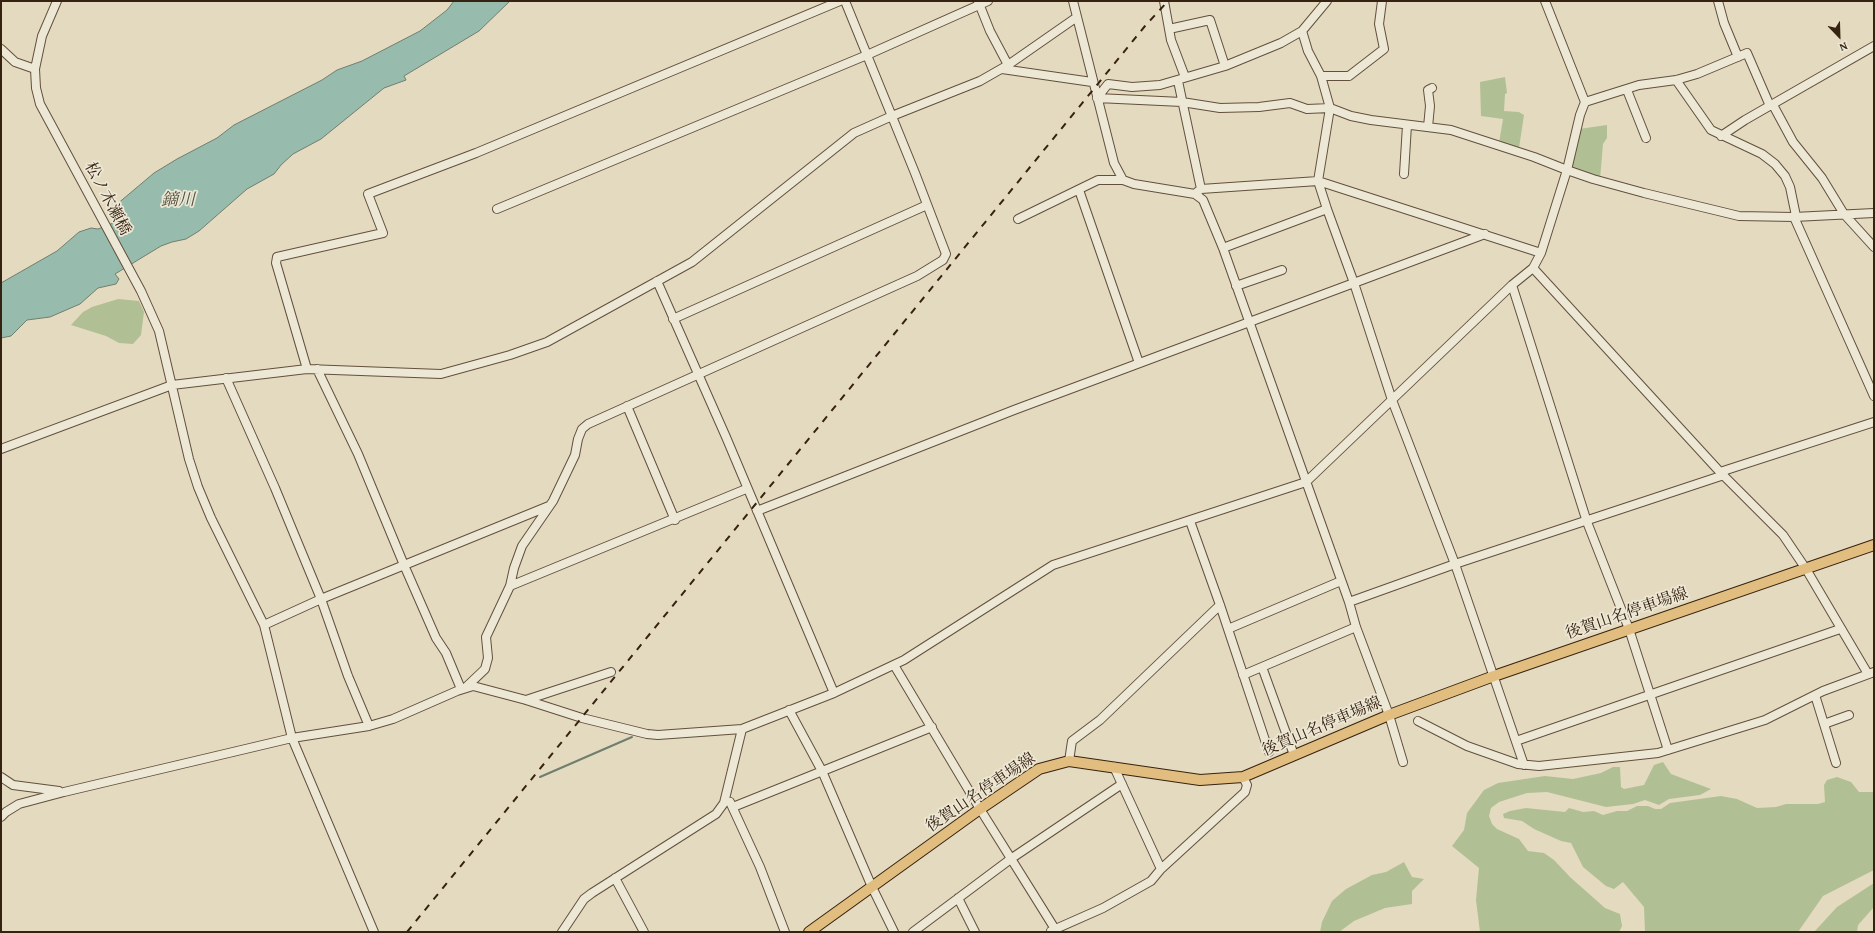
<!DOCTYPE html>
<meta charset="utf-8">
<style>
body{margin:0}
#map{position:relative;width:1875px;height:933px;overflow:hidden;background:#e4dabf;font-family:"Gentium Book Plus",serif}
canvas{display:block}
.frame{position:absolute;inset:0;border:2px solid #362210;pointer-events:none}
.north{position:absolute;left:1819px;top:16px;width:40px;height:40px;-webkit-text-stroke:3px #ede7d5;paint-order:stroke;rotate:157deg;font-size:11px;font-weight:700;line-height:16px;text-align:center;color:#362210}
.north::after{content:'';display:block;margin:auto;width:14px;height:18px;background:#362210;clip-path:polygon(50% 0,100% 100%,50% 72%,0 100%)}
</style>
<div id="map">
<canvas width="1875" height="933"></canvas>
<div class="frame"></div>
<div class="north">N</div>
</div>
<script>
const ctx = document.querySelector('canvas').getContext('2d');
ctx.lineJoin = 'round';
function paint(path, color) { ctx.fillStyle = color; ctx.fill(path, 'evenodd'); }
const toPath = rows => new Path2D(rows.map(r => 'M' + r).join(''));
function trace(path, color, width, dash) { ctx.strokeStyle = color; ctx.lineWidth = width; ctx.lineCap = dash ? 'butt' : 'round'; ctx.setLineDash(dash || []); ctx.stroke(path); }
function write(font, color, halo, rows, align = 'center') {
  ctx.font = font + ' "Gentium Book Plus","Noto Serif JP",serif'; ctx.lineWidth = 3.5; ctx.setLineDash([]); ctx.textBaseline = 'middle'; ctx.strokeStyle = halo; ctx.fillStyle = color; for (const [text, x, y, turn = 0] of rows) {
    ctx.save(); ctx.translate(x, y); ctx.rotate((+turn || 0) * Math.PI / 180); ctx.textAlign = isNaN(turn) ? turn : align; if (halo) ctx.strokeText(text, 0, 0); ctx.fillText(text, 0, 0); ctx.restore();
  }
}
const green = toPath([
 [1505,77,1507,93,1505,94,1504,111,1519,112,1524,115,1519,148,1499,143,1503,119,1481,116,1480,82],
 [1607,125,1607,138,1603,144,1600,179,1569,169,1579,129],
 [118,299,139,301,144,312,141,335,133,344,119,343,106,336,71,325,83,312,92,307],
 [1663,762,1671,774,1711,789,1700,795,1669,799,1659,805,1645,800,1633,804,1606,807,1547,792,1527,793,1499,802,1491,808,1489,816,1492,824,1497,829,1519,839,1528,851,1544,853,1554,860,1570,877,1605,908,1620,914,1622,926,1619,932,1480,932,1476,900,1479,868,1452,846,1464,830,1467,813,1484,790,1498,783,1545,776,1573,779,1601,773,1613,767,1620,767,1621,787,1624,789,1644,785,1654,765],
 [1837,777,1851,782,1859,792,1874,792,1874,870,1823,896,1798,932,1645,932,1644,907,1623,882,1614,889,1606,886,1583,867,1571,843,1561,841,1534,829,1522,821,1504,818,1503,814,1510,811,1526,808,1565,812,1569,808,1583,812,1594,811,1603,815,1617,811,1627,811,1637,806,1648,806,1655,809,1661,809,1670,803,1721,796,1737,799,1757,808,1776,807,1786,804,1818,804,1825,802,1824,785,1827,780],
 [1404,862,1412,877,1424,879,1412,891,1412,904,1385,908,1354,921,1339,932,1320,932,1322,922,1332,901,1346,889,1372,875,1386,872],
 [1874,883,1874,907,1858,925,1857,932,1814,932,1837,907]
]);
const water = toPath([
 [454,1,510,1,479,31,404,76,406,80,384,88,321,139,293,154,281,165,274,174,247,189,199,231,186,239,172,242,161,246,115,274,119,279,116,284,98,288,80,304,50,317,27,320,11,336,1,338,1,283,57,251,79,232,91,228,98,229,126,218,116,205,154,173,177,159,217,138,234,125,322,80,337,70,362,61,420,31,447,10,454,1]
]);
const stream = toPath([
 [540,777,632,737]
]);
const minor = toPath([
 [978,1,990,31,1008,65],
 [1073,1,1114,163,1123,180,1134,184,1195,194,1203,200,1223,248,1349,602,1356,627,1389,715,1403,762],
 [1164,1,1171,40,1185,77],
 [1718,1,1724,23,1738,57],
 [1169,29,1210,20,1225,66],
 [1302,31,1308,51,1321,76,1330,108,1318,181,1327,209,1354,283,1392,400,1455,564,1524,765],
 [1,49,15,62,35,69],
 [1002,69,1092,82],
 [1321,76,1349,76,1384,49,1379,24,1382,1],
 [1676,80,1711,130,1762,154,1775,164,1785,176,1790,187,1796,216],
 [1178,81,1201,189,1197,192],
 [1627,90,1646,138],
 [1097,98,1182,102,1220,108,1259,107,1290,103,1307,109,1330,108,1351,116,1371,120,1451,130,1534,157,1567,170,1593,179,1644,193,1739,216,1794,217,1874,213],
 [1097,98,1108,84,1132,87,1160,85,1225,66,1281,43,1302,31,1327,1],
 [1585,102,1639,85,1676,80,1697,74,1747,53,1770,106],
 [1773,105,1793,142,1822,178,1844,214,1874,247],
 [1428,127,1430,106,1428,90,1432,88],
 [1721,136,1745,120,1874,46],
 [1404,174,1407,125],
 [1201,189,1318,181,1541,253],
 [1079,190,1139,363],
 [497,209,867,55,988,1],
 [1794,217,1874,396],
 [1018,219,1098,180,1123,180],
 [1223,248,1327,209],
 [1533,268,1720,472,1783,535,1806,569,1868,674],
 [657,281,726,437,834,693],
 [1512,285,1587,522,1629,629,1668,750],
 [1236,286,1282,270],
 [673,319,927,205],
 [307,369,276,263,277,257,383,233,368,194,476,153,840,1],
 [317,369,358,454,404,565,436,638,446,653,461,689],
 [226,378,275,488,321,599,348,676,369,726],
 [627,406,675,520],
 [1,449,172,385,307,369,441,374,510,355,547,342,692,262,854,133,892,116,980,81,1008,65,1077,17],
 [1720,472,1874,422],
 [757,511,1014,410,1485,234],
 [1190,521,1220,605,1269,752],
 [510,586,746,489],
 [1349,602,1455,564,1724,475],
 [264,625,321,599,549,506],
 [1228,629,1341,581],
 [894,665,980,809,1055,929],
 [1262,667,1294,755],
 [1243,675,1356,627],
 [465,688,485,669,488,658,486,637,510,586,514,568,522,546,553,501,575,455,578,439,582,429,588,424,917,276,943,260,946,254,915,173,845,1],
 [1815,695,1836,763],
 [526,700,611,672],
 [789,710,822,771,872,887,894,932],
 [1418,721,1467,746,1518,764,1539,766,1658,753,1765,720,1823,691,1874,672],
 [1824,724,1849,715],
 [1516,741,1840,629],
 [1069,761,1072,741,1100,720,1220,605],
 [1114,767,1161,869],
 [1,777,13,785,59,791],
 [730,802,760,867,785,932],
 [733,807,932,727],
 [1,817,6,812,19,804,64,792,292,738,264,625,211,518,198,487,189,459,159,331,141,291,40,104,36,88,35,69,42,36,57,1],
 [615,878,644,932],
 [958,898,975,932],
 [1051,931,1103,908,1151,881,1161,869,1245,792,1247,785,1243,777],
 [374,932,292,738,369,726,393,719,457,691,473,686,526,700,582,718,647,734,658,735,742,729,834,693,904,660,1053,565,1306,482,1512,285,1533,268,1541,253,1567,170,1580,115,1585,102,1545,1],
 [562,932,584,899,592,893,716,814,724,803,742,729],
 [913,932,1012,858,1122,784]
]);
const major = toPath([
 [809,932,980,809,1039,769,1069,761,1200,780,1243,777,1389,715,1494,676,1874,545]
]);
const rail = toPath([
 [407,932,1145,26,1168,1]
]);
const streetNames = [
 ["松ノ木瀬橋",107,199,62],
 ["後賀山名停車場線",1627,614,-19],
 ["後賀山名停車場線",1322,727,-23],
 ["後賀山名停車場線",981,793,-34]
];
const waterNames = [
 ["鏑川",178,201]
];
paint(green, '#b1c094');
paint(water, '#97bbac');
trace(water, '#707e6e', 1);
trace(stream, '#707e6e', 2);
trace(minor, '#62503c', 10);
trace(major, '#362210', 12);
trace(minor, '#ede7d5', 8);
trace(major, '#e2bd80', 10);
trace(rail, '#362210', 2, [7, 7]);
write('16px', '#362210', '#ede7d5', streetNames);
write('italic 17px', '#53503f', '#ede7d5', waterNames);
</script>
